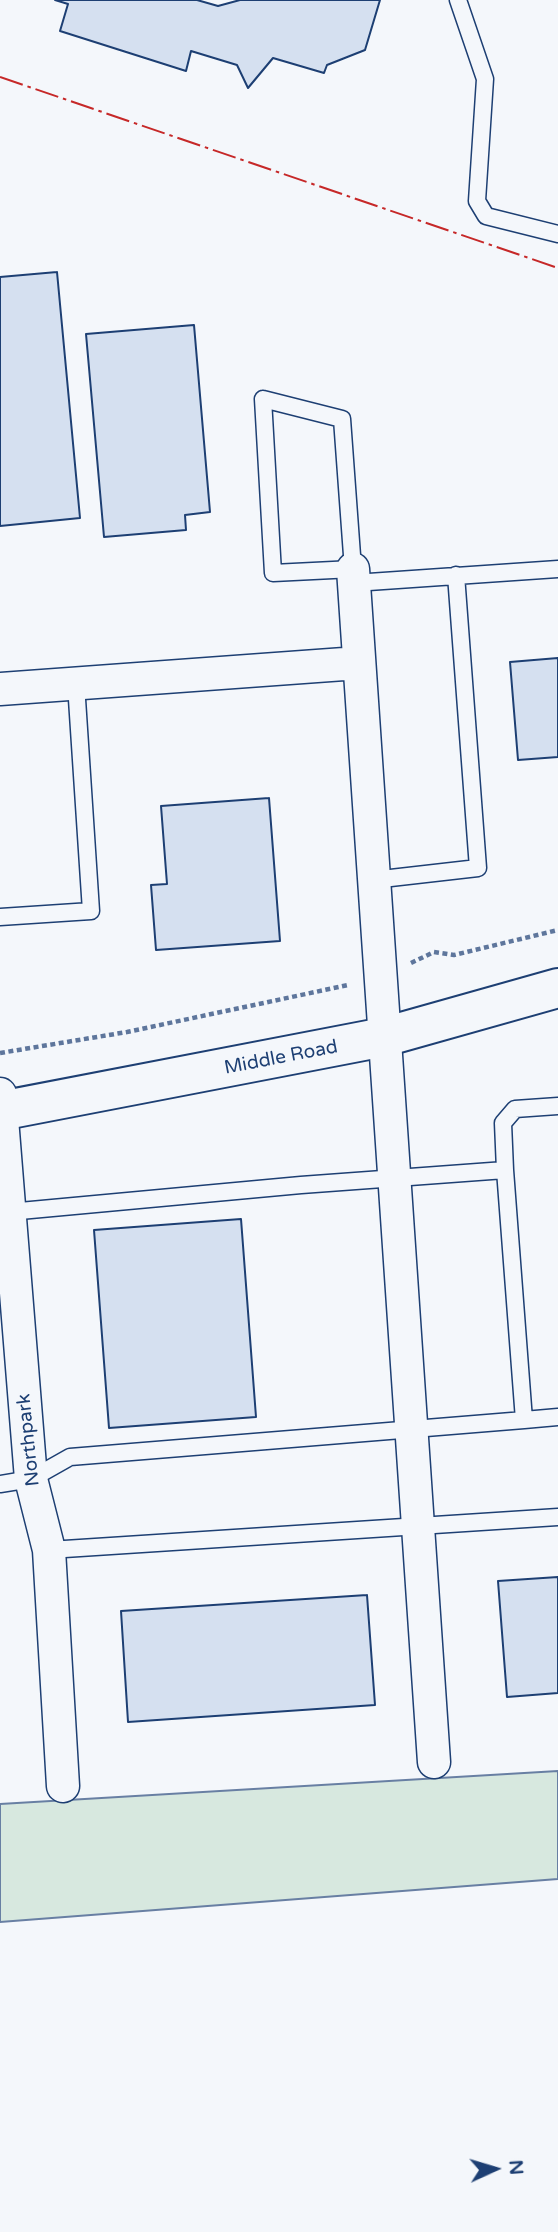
<!DOCTYPE html>
<style>
body{margin:0}
#map{position:relative;width:558px;height:2232px;overflow:hidden;background:#f4f7fb;font-family:"Varela Round",sans-serif}
canvas{display:block}
.north{position:absolute;left:460px;top:2134px;width:70px;height:70px;-webkit-text-stroke:5px #f4f7fb;paint-order:stroke;rotate:86deg;font-size:19px;font-weight:700;line-height:28px;text-align:center;color:#1d3f73}
.north::after{content:'';display:block;margin:auto;width:24px;height:32px;background:#1d3f73;clip-path:polygon(50% 0,100% 100%,50% 72%,0 100%)}
</style>
<div id="map">
<canvas width="558" height="2232"></canvas>
<div class="north">N</div>
</div>
<script>
const ctx = document.querySelector('canvas').getContext('2d');
ctx.lineJoin = 'round';
function paint(path, color) { ctx.fillStyle = color; ctx.fill(path, 'evenodd'); }
const toPath = rows => new Path2D(rows.map(r => 'M' + r).join(''));
function trace(path, color, width, dash) { ctx.strokeStyle = color; ctx.lineWidth = width; ctx.lineCap = dash ? 'butt' : 'round'; ctx.setLineDash(dash || []); ctx.stroke(path); }
function write(font, color, halo, rows, align = 'center') {
  ctx.font = font + ' "Varela Round",sans-serif'; ctx.lineWidth = 5; ctx.setLineDash([]); ctx.textBaseline = 'middle'; ctx.strokeStyle = halo; ctx.fillStyle = color; for (const [text, x, y, turn = 0] of rows) {
    ctx.save(); ctx.translate(x, y); ctx.rotate((+turn || 0) * Math.PI / 180); ctx.textAlign = isNaN(turn) ? turn : align; if (halo) ctx.strokeText(text, 0, 0); ctx.fillText(text, 0, 0); ctx.restore();
  }
}
const green = toPath([
 [558,1771,558,1879,0,1922,0,1804,558,1771]
]);
const building = toPath([
 [55,0,197,0,218,6,240,0,380,0,365,50,327,65,324,73,273,58,248,88,237,65,191,51,186,71,60,31,68,4,55,0],
 [57,272,80,518,0,526,0,277,57,272],
 [194,325,210,512,185,515,186,530,104,537,86,334,194,325],
 [558,658,558,757,518,760,510,662,558,658],
 [269,798,280,941,156,950,151,885,167,884,161,806,269,798],
 [241,1219,256,1417,109,1428,94,1230,241,1219],
 [558,1577,558,1693,507,1697,498,1581,558,1577],
 [367,1595,375,1705,128,1722,121,1611,367,1595]
]);
const path = toPath([
 [411,963,434,952,454,955,558,930],
 [0,1053,127,1032,348,985]
]);
const service = toPath([
 [458,0,485,79,477,201,486,216,558,234],
 [263,399,342,419,353,569,273,573,263,399],
 [354,583,558,569],
 [373,880,478,868,456,575],
 [0,917,91,911,76,684],
 [505,1170,524,1420,558,1417],
 [9,1212,301,1185,505,1170,503,1123,515,1109,558,1106],
 [0,1484,31,1479,70,1457,524,1420],
 [49,1550,558,1517]
]);
const minor = toPath([
 [353,569,434,1762],
 [0,689,358,663],
 [0,1094,31,1479,49,1550,63,1786]
]);
const tertiary = toPath([
 [0,1111,384,1037,558,988]
]);
const power = toPath([
 [0,77,558,268]
]);
const streetNames = [
 ["Middle Road",281,1058,-11],
 ["Northpark",29,1440,-96]
];
paint(green, '#d7e8df');
trace(green, '#687fa3', 2);
paint(building, '#d5e0f0');
trace(building, '#1d3f73', 2);
trace(service, '#1d3f73', 19);
trace(minor, '#1d3f73', 35);
trace(tertiary, '#1d3f73', 42);
trace(path, '#5e769c', 4.5, [5, 3.5]);
trace(service, '#f4f7fb', 16);
trace(minor, '#f4f7fb', 32);
trace(tertiary, '#f4f7fb', 38);
trace(power, '#c62828', 2, [24, 5, 3.5, 5]);
write('19px', '#1d3f73', '#f4f7fb', streetNames);
</script>
